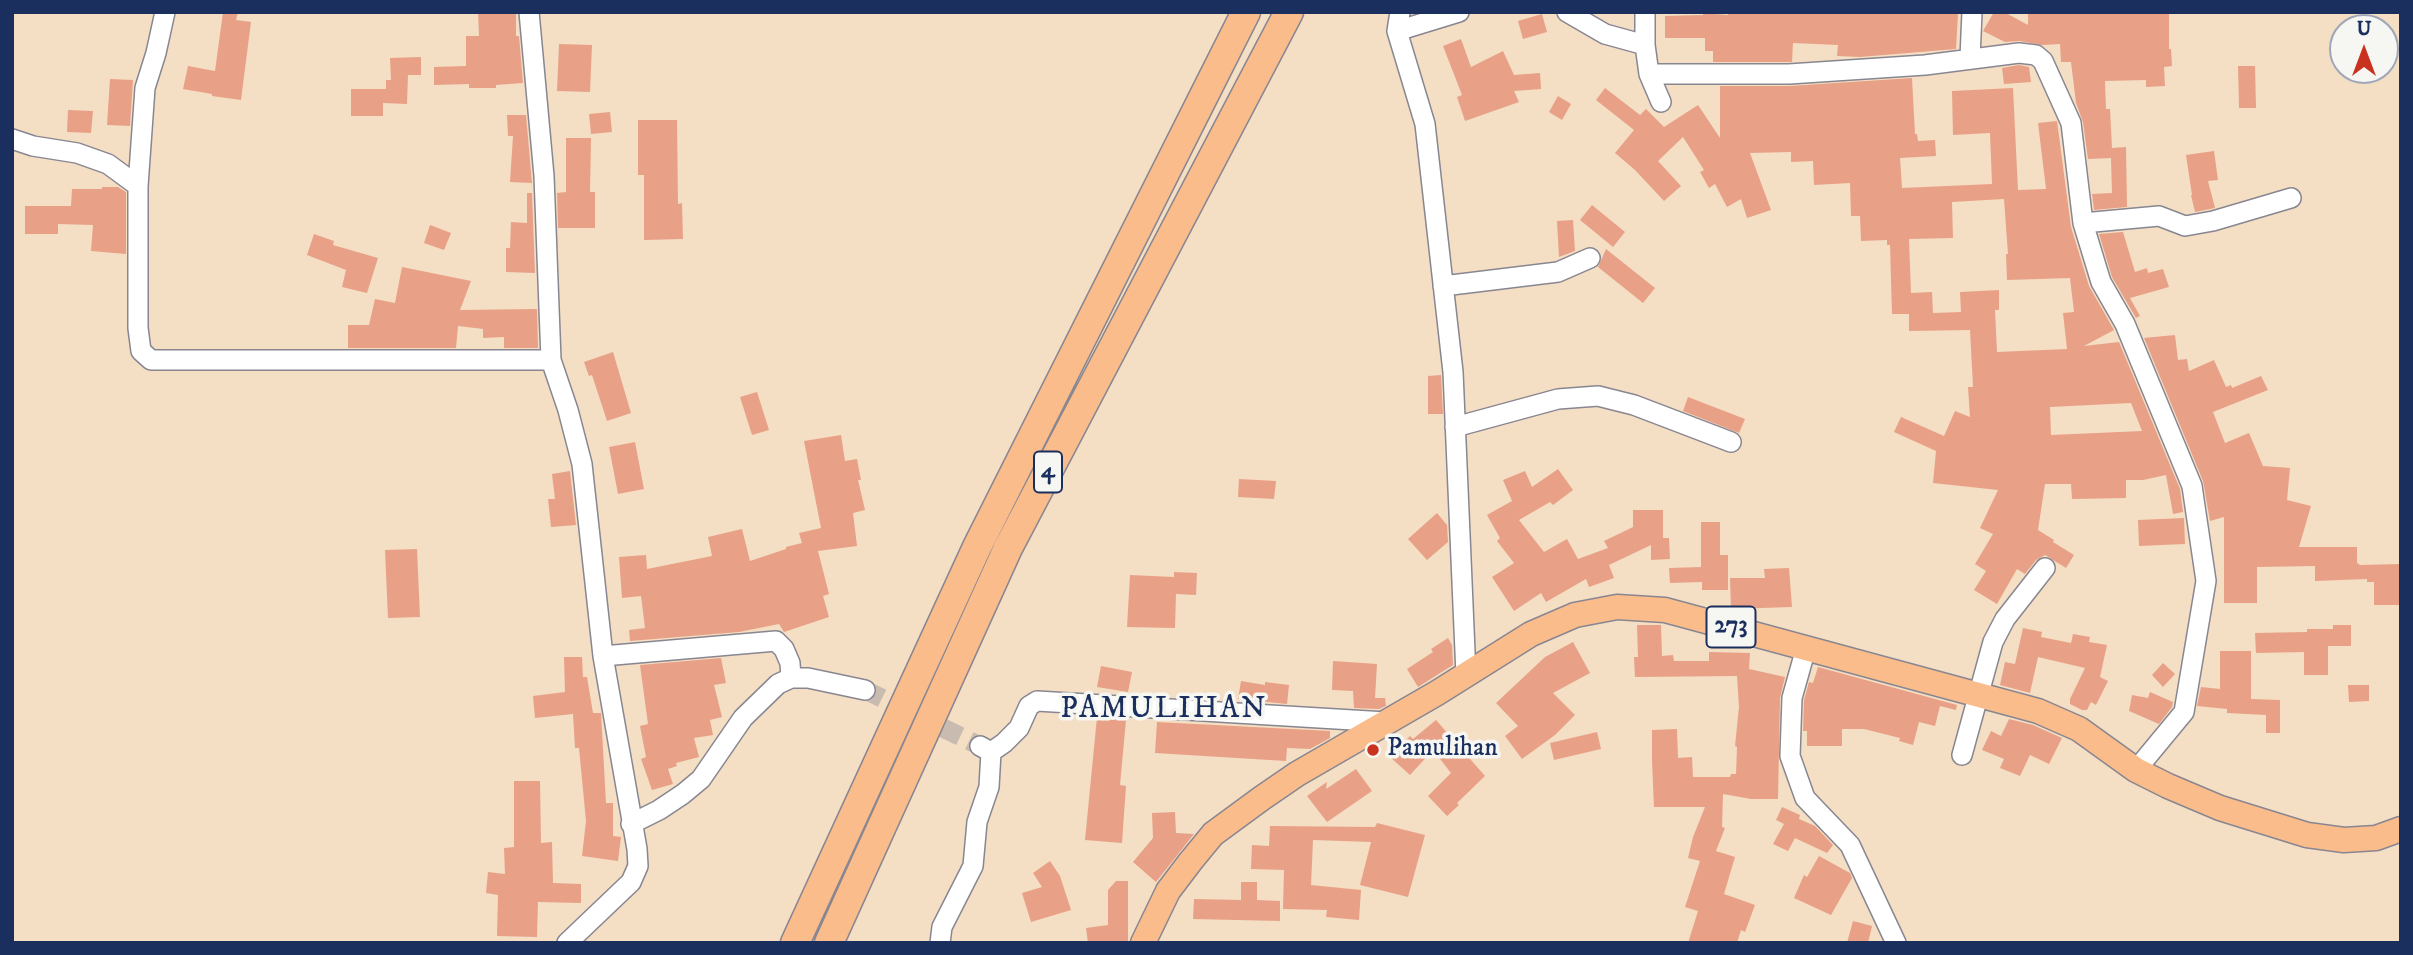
<!DOCTYPE html>
<style>
body{margin:0}
#map{position:relative;width:2413px;height:955px;overflow:hidden;background:#f4dec4;font-family:"IM FELL DW Pica",serif}
canvas{display:block}
.frame{position:absolute;inset:0;border:14px solid #1b2f5e;pointer-events:none}
.north{position:absolute;left:2329px;top:14px;width:70px;height:70px;box-sizing:border-box;background:#f6f6f2;border:2px solid #9ea6b7;border-radius:50%;rotate:0deg;font-size:19px;font-weight:700;line-height:28px;text-align:center;color:#1b2f5e}
.north::after{content:'';display:block;margin:auto;width:24px;height:32px;background:#c8321e;clip-path:polygon(50% 0,100% 100%,50% 72%,0 100%)}
</style>
<div id="map">
<canvas width="2413" height="955"></canvas>
<div class="frame"></div>
<div class="north">U</div>
</div>
<script>
const ctx = document.querySelector('canvas').getContext('2d');
ctx.lineJoin = 'round';
function paint(path, color) { ctx.fillStyle = color; ctx.fill(path, 'evenodd'); }
const toPath = rows => new Path2D(rows.map(r => 'M' + r).join(''));
function trace(path, color, width, dash) { ctx.strokeStyle = color; ctx.lineWidth = width; ctx.lineCap = dash ? 'butt' : 'round'; ctx.setLineDash(dash || []); ctx.stroke(path); }
function write(font, color, halo, rows, align = 'center') {
  ctx.font = font + ' "IM FELL DW Pica",serif'; ctx.lineWidth = 7; ctx.setLineDash([]); ctx.textBaseline = 'middle'; ctx.strokeStyle = halo; ctx.fillStyle = color; for (const [text, x, y, turn = 0] of rows) {
    ctx.save(); ctx.translate(x, y); ctx.rotate((+turn || 0) * Math.PI / 180); ctx.textAlign = isNaN(turn) ? turn : align; if (halo) ctx.strokeText(text, 0, 0); ctx.fillText(text, 0, 0); ctx.restore();
  }
}
const building = toPath([
 [223,12,238,12,236,20,251,22,241,100,212,96,212,94,183,89,188,66,215,71],
 [478,12,516,12,516,36,519,36,523,83,496,85,496,88,469,88,469,84,434,85,434,67,466,66,466,36,479,36],
 [1728,12,1958,14,1956,49,1860,57,1837,56,1838,45,1793,43,1792,62,1713,62,1713,51,1705,51,1705,38,1665,38,1665,16,1703,15,1703,13,1728,15],
 [1994,12,2004,12,2028,25,2028,12,2169,12,2169,49,2171,49,2172,66,2164,67,2165,86,2146,87,2146,80,2105,81,2106,109,2110,109,2112,148,2126,147,2127,207,2094,210,2092,194,2112,193,2111,158,2088,159,2083,122,2076,103,2071,62,2061,62,2060,44,2042,45,2020,41,2005,42,1983,31],
 [1542,14,1547,32,1523,39,1518,21],
 [1461,39,1471,67,1503,51,1514,75,1540,73,1541,89,1514,91,1519,102,1465,121,1457,97,1462,95,1443,46],
 [559,44,592,45,590,92,557,91],
 [421,57,421,75,408,75,407,104,383,103,383,116,351,116,351,89,386,89,386,80,391,80,390,58],
 [2019,65,2029,67,2031,82,2004,84,2002,68],
 [2238,66,2255,66,2256,108,2239,108],
 [1912,78,1915,134,1917,134,1918,141,1935,140,1936,156,1900,158,1902,188,1992,184,1990,133,1953,135,1952,91,2013,88,2018,190,2046,189,2038,123,2057,121,2071,227,2089,286,2114,330,2084,346,2119,342,2180,489,2183,512,2173,514,2166,475,2143,480,2126,480,2126,498,2072,499,2071,484,2045,484,2038,530,2054,540,2053,542,2074,555,2066,568,2045,555,2036,560,2025,574,2017,569,1997,604,1974,590,1986,571,1975,564,1993,534,1980,528,1998,490,1933,483,1936,451,1894,432,1901,417,1944,436,1955,411,1970,417,1968,387,1973,387,1970,330,1909,331,1909,314,1892,314,1890,245,1887,245,1887,240,1861,241,1860,216,1851,216,1850,183,1814,185,1813,161,1791,162,1791,152,1750,153,1771,210,1747,218,1741,199,1727,207,1715,184,1709,188,1700,172,1704,170,1683,137,1658,161,1681,186,1664,201,1635,170,1615,153,1634,130,1596,100,1605,88,1640,115,1646,109,1664,127,1698,105,1720,138,1720,86,1789,86],
 [2004,199,2008,254,2006,254,2007,280,2070,278,2074,312,2063,313,2067,349,1997,352,1995,310,1999,310,1999,290,1960,292,1961,312,1933,313,1932,292,1911,293,1909,239,1953,238,1952,202],
 [2131,403,2142,431,2051,435,2050,407],
 [110,79,133,80,130,126,107,125],
 [1558,96,1571,104,1562,120,1549,112],
 [68,110,93,111,91,133,67,132],
 [610,112,612,132,591,134,589,114],
 [507,115,526,115,532,183,510,182,513,136,508,136],
 [638,120,677,120,678,204,682,203,683,239,644,240,644,175,638,175],
 [566,138,591,138,590,192,595,192,595,228,558,228,557,193,566,192],
 [2214,151,2218,180,2208,181,2215,208,2195,212,2191,195,2192,195,2186,155],
 [102,187,118,187,126,192,126,254,91,251,93,225,58,224,58,234,25,234,25,206,71,206,72,189,102,189],
 [527,193,532,193,535,273,506,272,506,248,510,248,511,222,527,223],
 [1592,205,1625,232,1613,247,1580,220],
 [1573,220,1575,251,1559,257,1557,221],
 [430,225,451,233,444,250,424,243],
 [2123,232,2135,272,2147,268,2148,273,2163,269,2169,287,2130,298,2140,316,2136,318,2112,277,2099,234],
 [314,234,334,241,333,245,378,258,367,293,342,287,346,270,307,255],
 [1606,249,1655,288,1643,303,1598,267],
 [402,267,471,281,460,310,537,309,538,348,504,348,504,337,483,338,483,329,458,326,456,348,348,348,348,325,369,325,375,299,395,303],
 [2175,335,2178,360,2187,359,2189,371,2214,360,2226,387,2231,385,2232,388,2261,376,2268,390,2213,412,2225,443,2249,433,2263,466,2290,468,2287,500,2311,506,2299,547,2357,547,2357,563,2360,565,2400,564,2401,605,2374,605,2374,582,2367,582,2367,579,2315,581,2315,566,2257,567,2257,603,2224,603,2224,517,2210,521,2203,481,2144,338],
 [613,352,631,413,607,421,592,375,589,376,584,362],
 [1441,375,1443,414,1428,414,1428,376],
 [757,392,769,430,752,435,740,397],
 [1688,397,1745,419,1739,433,1683,411],
 [841,435,845,461,857,459,861,480,858,480,865,510,853,513,857,546,818,551,829,594,823,596,829,617,784,632,779,624,739,632,630,641,629,630,645,628,641,596,622,598,619,557,646,555,647,569,712,556,708,537,742,529,750,561,786,549,786,547,802,543,799,533,821,528,804,441],
 [635,442,644,489,618,494,609,447],
 [1558,469,1573,490,1553,505,1550,502,1519,520,1544,552,1567,539,1578,559,1608,548,1604,541,1633,527,1633,510,1663,510,1663,538,1669,538,1670,559,1651,560,1651,545,1609,565,1614,578,1589,587,1586,579,1546,602,1541,593,1514,611,1492,577,1514,563,1497,541,1500,538,1487,515,1512,501,1503,480,1525,471,1532,487],
 [570,471,576,525,551,527,548,499,555,499,552,474],
 [1239,479,1276,481,1274,499,1238,497],
 [1437,513,1447,525,1448,542,1427,560,1408,539],
 [2184,518,2185,544,2139,546,2138,520],
 [1701,522,1720,522,1720,555,1728,555,1728,590,1702,590,1702,582,1670,583,1669,568,1701,567],
 [417,549,420,617,388,618,385,550],
 [1789,568,1792,607,1731,609,1730,578,1765,578,1764,569],
 [1174,572,1197,573,1196,595,1176,594,1175,628,1127,627,1130,575,1174,577],
 [1637,625,1661,625,1662,656,1673,655,1674,661,1709,661,1709,652,1750,653,1749,669,1785,677,1780,698,1778,799,1751,799,1723,794,1722,827,1725,828,1716,851,1735,857,1724,894,1755,905,1745,932,1741,930,1737,943,1688,943,1698,911,1685,907,1700,861,1688,858,1693,837,1705,807,1654,807,1652,761,1652,730,1677,729,1678,758,1692,757,1693,777,1730,777,1731,774,1736,774,1737,747,1735,746,1739,707,1737,676,1635,677,1634,657,1638,657],
 [2333,625,2351,625,2351,646,2328,646,2328,675,2304,675,2304,652,2256,653,2255,633,2307,632,2307,629,2333,629],
 [2023,628,2042,632,2041,637,2071,643,2073,634,2090,637,2089,642,2107,645,2100,677,2108,681,2096,705,2091,702,2087,710,2082,710,2070,704,2070,699,2085,668,2038,657,2030,693,2000,685,2005,662,2015,664],
 [1448,638,1452,645,1453,665,1418,687,1407,669,1433,652,1431,649],
 [1573,642,1590,673,1553,693,1575,715,1555,735,1522,759,1505,736,1518,726,1496,703,1545,657],
 [2220,651,2251,651,2251,699,2280,700,2280,733,2266,733,2266,715,2227,713,2227,709,2197,706,2201,687,2220,689],
 [564,657,582,657,583,677,587,677,593,713,601,713,606,803,613,803,613,836,621,837,618,861,582,856,586,821,579,748,575,748,573,714,535,718,533,696,565,692],
 [721,658,726,683,714,685,722,717,710,720,713,735,694,738,699,757,676,763,677,766,668,769,673,784,652,790,641,759,646,757,640,726,648,724,640,665],
 [1333,661,1377,664,1375,698,1385,698,1386,706,1379,709,1354,708,1353,691,1332,690],
 [2163,663,2175,674,2163,687,2152,675],
 [1101,666,1132,672,1128,692,1097,687],
 [1818,667,1957,705,1956,710,1940,706,1935,726,1919,722,1913,745,1899,741,1900,738,1864,729,1842,729,1842,746,1807,746,1807,731,1803,731,1804,700,1809,682,1813,683],
 [1241,681,1265,685,1265,682,1289,685,1287,704,1238,699],
 [2348,685,2369,685,2369,701,2349,702],
 [2150,692,2173,702,2172,707,2159,724,2129,711,2132,695,2148,698],
 [1097,717,1126,720,1120,785,1126,786,1122,843,1085,840],
 [2009,719,2033,725,2062,738,2049,764,2030,755,2020,776,2000,768,2004,759,1982,750,1991,731,2001,736],
 [1436,720,1485,776,1457,803,1459,805,1447,816,1428,796,1451,773,1433,750,1410,775,1390,757,1410,736,1413,739],
 [1157,722,1330,731,1330,738,1310,749,1287,748,1286,761,1155,753],
 [1597,732,1601,749,1554,760,1550,743],
 [1356,769,1372,791,1327,822,1307,796,1327,782,1326,789],
 [514,781,540,781,541,843,552,842,553,883,581,884,581,903,538,902,537,937,497,936,498,895,486,893,488,872,505,874,504,848,514,847],
 [1782,807,1800,815,1799,819,1815,826,1833,845,1827,853,1795,838,1788,851,1773,844,1784,824,1776,820],
 [1175,812,1176,833,1194,834,1156,882,1133,862,1153,838,1152,813],
 [1377,823,1425,835,1408,897,1360,885,1371,842,1313,840,1311,885,1361,890,1359,920,1326,917,1327,910,1283,909,1284,870,1251,869,1252,845,1269,846,1270,826,1375,827],
 [1819,856,1850,873,1852,878,1831,915,1794,898,1804,875,1807,877],
 [1050,861,1060,876,1071,910,1031,922,1022,893,1042,887,1033,873],
 [1116,881,1128,881,1128,943,1088,943,1086,928,1108,925,1108,890],
 [1241,882,1257,882,1257,900,1280,901,1280,921,1193,919,1194,899,1241,900],
 [1853,921,1872,926,1868,943,1847,943]
]);
const minorTunnel = toPath([
 [865,690,980,746]
]);
const minor = toPath([
 [529,12,544,176,551,360,568,410,582,464,603,656,637,849,638,866,631,882,567,943],
 [1400,12,1397,31,1425,124,1453,372,1466,675],
 [1567,12,1605,34,1645,45],
 [1645,12,1645,45,1649,74,1661,102],
 [1397,31,1459,12],
 [1970,58,1972,12],
 [1649,74,1789,74,1925,65,2019,53,2036,55,2043,61,2071,123,2083,223,2101,282,2125,324,2192,486,2206,581,2184,712,2136,770],
 [12,139,33,146,77,153,108,164,138,186,138,328,141,351,151,360,551,360],
 [138,186,145,88,156,53,165,12],
 [2083,223,2159,216,2185,226,2213,221,2291,198],
 [1443,286,1558,272,1590,258],
 [1455,427,1558,399,1598,396,1634,405,1731,442],
 [1806,648,1792,698,1790,756,1805,798,1850,845,1896,943],
 [603,656,776,641,784,649,790,663,791,678],
 [980,746,991,752,1004,743,1019,728,1029,706,1037,701,1386,722],
 [1962,755,1993,642,2005,619,2045,568],
 [631,824,659,810,683,794,701,779,743,718,778,684,791,678,808,678,865,690],
 [940,943,942,927,973,866,977,822,989,787,991,752]
]);
const major = toPath([
 [1143,943,1168,891,1190,862,1213,834,1262,798,1297,774,1437,693,1531,634,1575,615,1617,607,1665,610,2038,711,2079,729,2136,770,2168,786,2220,808,2307,835,2344,840,2376,838,2401,829]
]);
const highway = toPath([
 [795,943,977,547,1246,12],
 [829,943,1008,548,1289,12]
]);
const markers = [
 [1373,750,7,"#c8321e"]
];
const shields = [
 [1048,472,28],
 [1731,627,49]
];
const shieldNames = [
 ["4",1048,472],
 ["273",1731,627]
];
const poiNames = [
 ["Pamulihan",1387,750]
];
const quarterNames = [
 ["PAMULIHAN",1164,711]
];
paint(building, '#e8a187');
trace(minorTunnel, '#c9bbb0', 19, [19, 10]);
trace(minor, '#888691', 22);
trace(major, '#888691', 27);
trace(highway, '#888691', 31);
trace(minor, '#fff', 19);
trace(major, '#fabc8b', 24);
trace(highway, '#fabc8b', 28);
for (const [x, y, r, color] of markers) { const dot = new Path2D(); dot.arc(x, y, r, 0, 2 * Math.PI); ctx.fillStyle = color; ctx.fill(dot); trace(dot, '#f6f6f2', 2.5); }
for (const [x, y, w] of shields) { const box = new Path2D(); box.roundRect(x - w / 2, y - 20.5, w, 41, 5); ctx.fillStyle = '#f6f6f2'; ctx.fill(box); trace(box, '#1b2f5e', 2); }
write('bold 24px', '#1b2f5e', null, shieldNames);
write('26px', '#1b2f5e', '#f6f6f2', poiNames, 'left');
ctx.letterSpacing = '2px';
write('30px', '#1b2f5e', '#f6f6f2', quarterNames);
ctx.letterSpacing = '0px';
</script>
